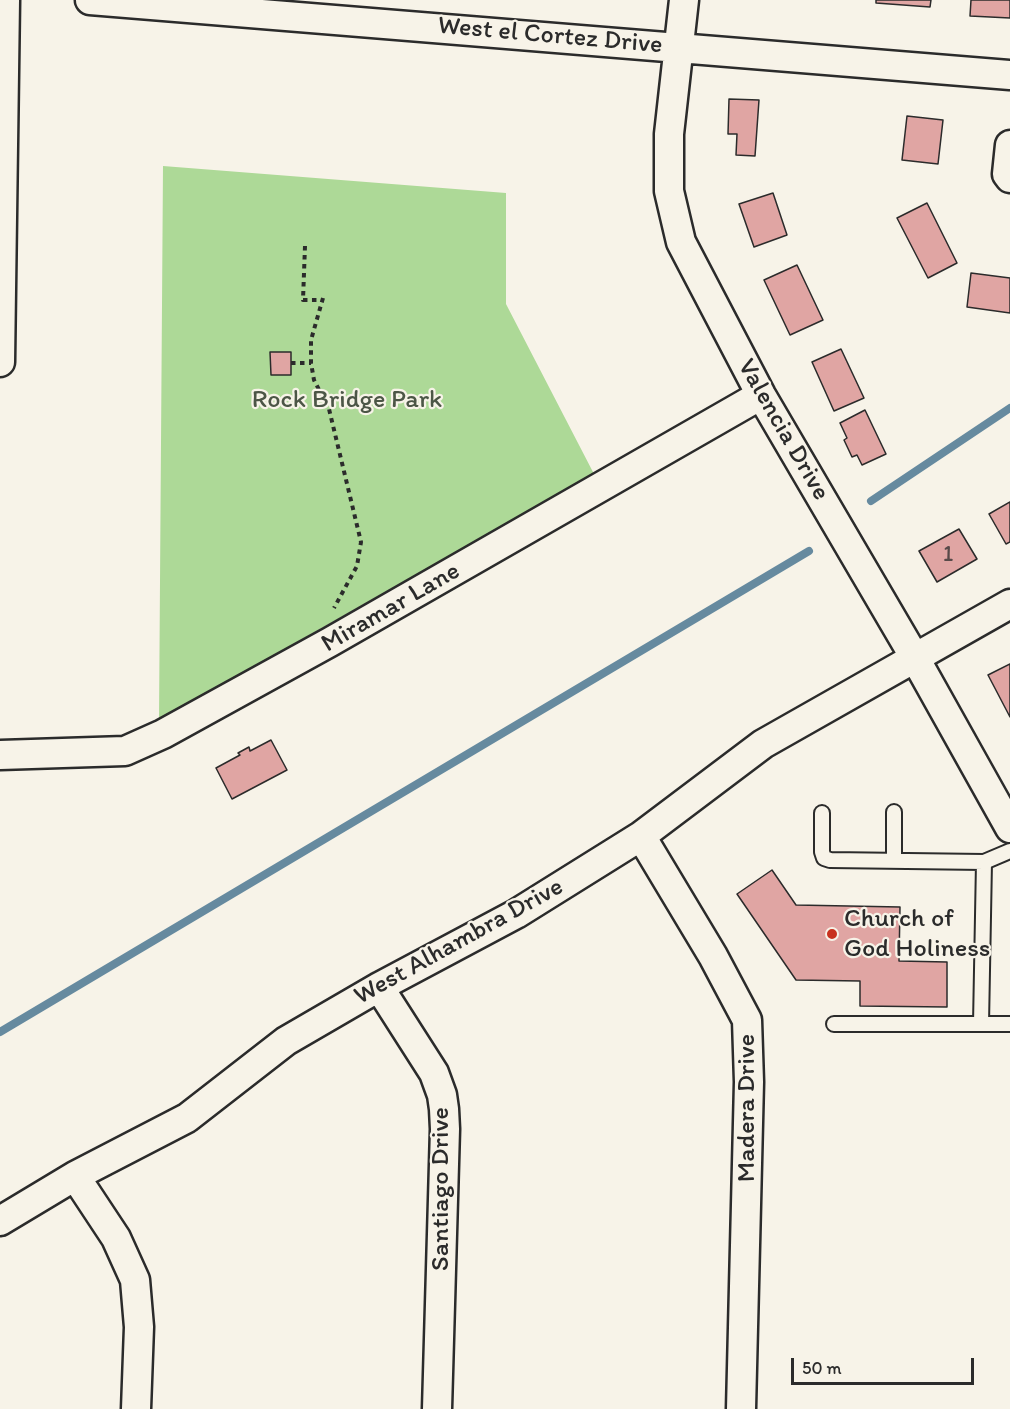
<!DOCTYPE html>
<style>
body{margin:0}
#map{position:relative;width:1010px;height:1409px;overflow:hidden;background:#f7f3e8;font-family:Itim,sans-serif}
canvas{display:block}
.scale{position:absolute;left:791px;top:1358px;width:183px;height:27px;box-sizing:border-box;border:3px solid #2b2b2b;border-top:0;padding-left:8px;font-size:18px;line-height:21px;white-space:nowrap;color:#2b2b2b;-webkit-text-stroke:4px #f7f3e8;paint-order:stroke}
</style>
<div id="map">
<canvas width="1010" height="1409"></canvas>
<div class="scale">50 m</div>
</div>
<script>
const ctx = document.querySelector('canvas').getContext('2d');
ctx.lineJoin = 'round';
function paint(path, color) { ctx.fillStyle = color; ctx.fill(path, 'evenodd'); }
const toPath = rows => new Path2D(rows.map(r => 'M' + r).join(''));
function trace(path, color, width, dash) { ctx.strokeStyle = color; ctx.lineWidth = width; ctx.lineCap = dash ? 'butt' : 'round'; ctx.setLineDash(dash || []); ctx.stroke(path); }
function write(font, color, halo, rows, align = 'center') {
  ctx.font = font + ' Itim,sans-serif'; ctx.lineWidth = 4.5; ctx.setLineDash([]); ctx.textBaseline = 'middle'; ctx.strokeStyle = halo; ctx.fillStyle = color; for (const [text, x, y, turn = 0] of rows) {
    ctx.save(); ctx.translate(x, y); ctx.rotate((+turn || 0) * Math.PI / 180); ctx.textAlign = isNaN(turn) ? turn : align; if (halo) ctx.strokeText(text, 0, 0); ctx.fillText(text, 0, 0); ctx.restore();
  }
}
const green = toPath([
 [163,166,506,193,506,304,594,474,159,720]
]);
const stream = toPath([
 [871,501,1010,408],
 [0,1032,809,551]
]);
const building = toPath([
 [876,0,931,0,930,7,876,3,876,0],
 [971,0,1010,0,1010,18,970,16,971,0],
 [729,99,759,100,755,156,736,155,737,134,728,134,729,99],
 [907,116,943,120,938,164,902,160,907,116],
 [773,193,787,235,754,247,739,204,773,193],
 [927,203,957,263,928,278,897,218,927,203],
 [797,265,823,320,790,335,764,280,797,265],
 [971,273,1010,278,1010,313,967,307,971,273],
 [841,349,864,398,834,411,812,362,841,349],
 [270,352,291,352,291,375,271,375,270,352],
 [865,410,886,454,862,465,857,455,852,457,844,440,847,438,840,423,865,410],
 [1010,502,1010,542,1006,544,989,514,1010,502],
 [959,529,977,559,937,582,919,551,959,529],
 [1010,664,1010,717,988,675,1010,664],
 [271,740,287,770,232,799,216,768,240,755,238,753,249,747,250,751,271,740],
 [772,870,796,905,900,907,899,961,947,962,947,1007,860,1006,860,981,796,980,737,894,772,870]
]);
const path = toPath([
 [305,246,303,300,322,300],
 [323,298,311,340,311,363,314,380,329,409,361,542,357,566,334,608],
 [291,363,311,363]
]);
const lane = toPath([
 [822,813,822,852,824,858,830,860,984,862],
 [1010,851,984,862,981,1024,1010,1024],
 [894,861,894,812],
 [834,1024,981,1024]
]);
const street = toPath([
 [90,0,1010,75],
 [684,0,669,134,669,191,681,242,761,395,915,658,1010,828],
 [1010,145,1007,174,1010,178],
 [0,362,5,0],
 [0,755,125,751,163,734,330,642,761,395],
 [641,836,713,956,747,1020,749,1082,741,1409],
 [379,987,434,1073,442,1095,444,1109,445,1129,437,1409],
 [75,1176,116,1238,135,1280,139,1327,136,1409],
 [0,1221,75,1176,187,1118,286,1041,379,987,516,914,641,836,763,744,1010,604]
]);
const markers = [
 [832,934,6,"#c8321e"]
];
const numberNames = [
 ["1",948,555]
];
const streetNames = [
 ["West el Cortez Drive",550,36,5],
 ["Valencia Drive",783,430,60],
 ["Miramar Lane",391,608,-30],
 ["West Alhambra Drive",459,942,-29],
 ["Madera Drive",747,1108,-90],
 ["Santiago Drive",441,1189,-90]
];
const parkNames = [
 ["Rock Bridge Park",347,400]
];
const poiNames = [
 ["Church of",844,919],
 ["God Holiness",844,949]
];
paint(green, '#add997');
trace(stream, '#668a9f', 8);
paint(building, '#e0a5a3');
trace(building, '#2b2b2b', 1.5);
trace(lane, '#2b2b2b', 18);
trace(street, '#2b2b2b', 33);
trace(path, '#2b2b2b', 4, [4.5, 4.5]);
trace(lane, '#f7f3e8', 14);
trace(street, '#f7f3e8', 28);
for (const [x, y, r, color] of markers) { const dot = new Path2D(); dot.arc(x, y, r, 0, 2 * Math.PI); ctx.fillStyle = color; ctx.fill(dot); trace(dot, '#f7f3e8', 2); }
write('22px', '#584a49', null, numberNames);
write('26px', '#2b2b2b', '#f7f3e8', streetNames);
write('26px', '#4c5646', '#f7f3e8', parkNames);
write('26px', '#2b2b2b', '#f7f3e8', poiNames, 'left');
</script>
